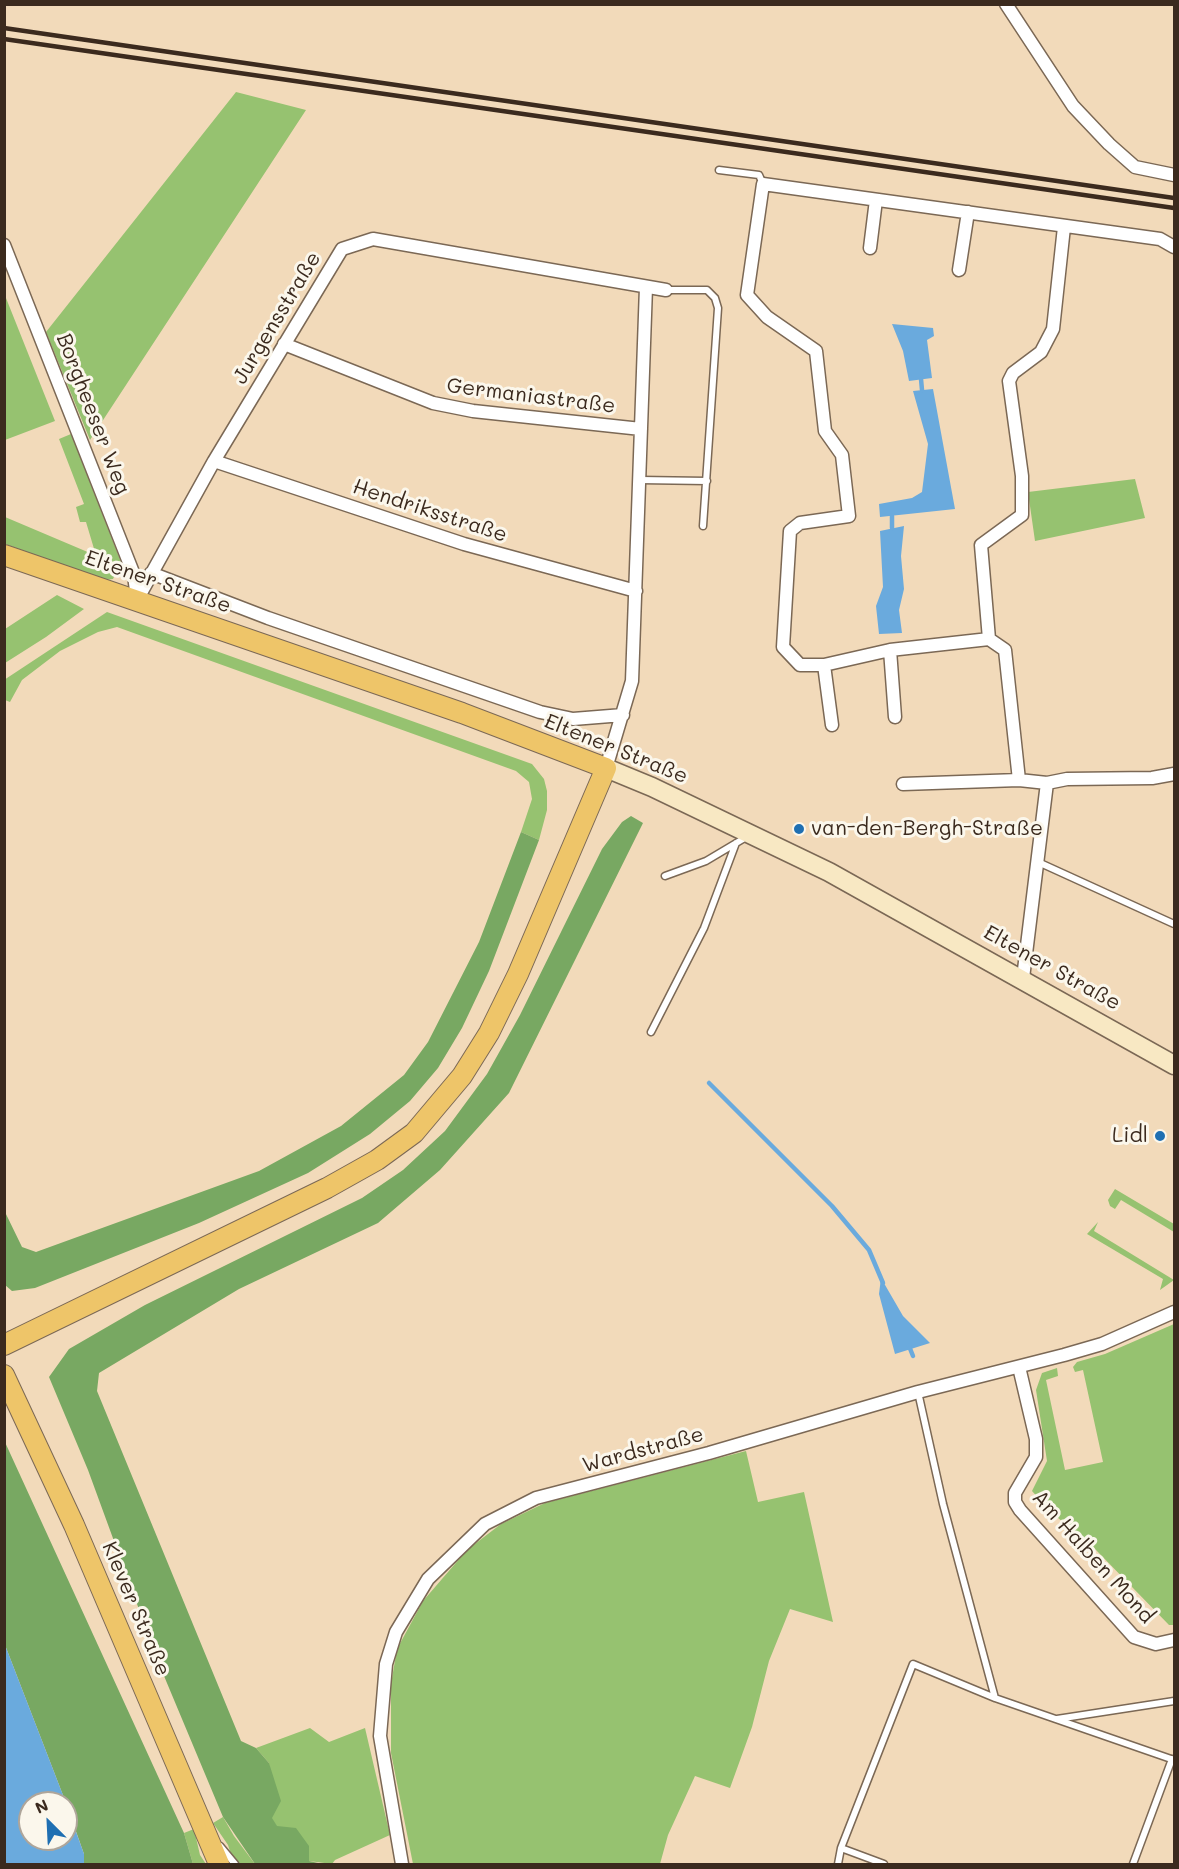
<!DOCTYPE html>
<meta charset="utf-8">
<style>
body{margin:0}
#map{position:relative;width:1179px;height:1869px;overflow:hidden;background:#f2daba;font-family:Mali,sans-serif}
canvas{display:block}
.frame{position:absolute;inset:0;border:6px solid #3b2a1e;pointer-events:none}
.north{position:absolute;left:18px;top:1791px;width:60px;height:60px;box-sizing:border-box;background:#fbf7ec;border:2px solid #aea59a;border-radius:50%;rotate:336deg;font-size:16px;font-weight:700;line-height:24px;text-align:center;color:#3b2a1e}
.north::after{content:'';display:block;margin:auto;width:21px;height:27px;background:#1f6fb2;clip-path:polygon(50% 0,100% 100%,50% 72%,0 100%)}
</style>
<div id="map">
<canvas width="1179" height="1869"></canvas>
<div class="frame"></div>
<div class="north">N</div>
</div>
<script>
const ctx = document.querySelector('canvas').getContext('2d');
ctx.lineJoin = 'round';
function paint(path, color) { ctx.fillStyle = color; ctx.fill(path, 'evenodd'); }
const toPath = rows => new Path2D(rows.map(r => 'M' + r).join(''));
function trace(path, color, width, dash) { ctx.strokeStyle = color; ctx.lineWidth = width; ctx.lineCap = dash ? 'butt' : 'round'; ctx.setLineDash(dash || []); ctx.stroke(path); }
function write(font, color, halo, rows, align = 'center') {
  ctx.font = font + ' Mali,sans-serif'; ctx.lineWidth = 6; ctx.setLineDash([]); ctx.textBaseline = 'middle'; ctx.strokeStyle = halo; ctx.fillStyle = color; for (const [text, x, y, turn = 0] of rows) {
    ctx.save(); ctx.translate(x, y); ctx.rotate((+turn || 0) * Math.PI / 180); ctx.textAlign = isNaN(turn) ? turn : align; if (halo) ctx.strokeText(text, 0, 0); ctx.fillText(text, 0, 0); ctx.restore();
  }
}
const green = toPath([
 [236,92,306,110,90,440,46,332],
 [4,293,55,421,5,440,4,440],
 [71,434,121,562,113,579,105,580,5,544,5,517,90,553,95,552,86,522,80,522,76,507,84,504,59,439],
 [1135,479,1145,518,1035,541,1028,492],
 [57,595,84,609,46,637,5,663,5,629],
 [107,612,532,764,544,779,547,791,547,810,539,840,521,832,532,799,529,782,516,771,117,627,98,632,60,651,22,680,10,702,5,700,4,680],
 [1115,1189,1174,1224,1174,1232,1121,1200,1115,1209,1110,1206,1108,1200],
 [1098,1222,1094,1231,1174,1280,1160,1290,1163,1279,1087,1234],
 [1174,1324,1174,1625,1169,1625,1096,1550,1051,1512,1032,1491,1047,1461,1036,1390,1042,1373,1057,1368,1058,1376,1046,1380,1065,1470,1103,1462,1083,1370,1075,1372,1073,1367,1077,1362,1105,1354],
 [746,1451,758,1502,804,1492,833,1622,790,1609,769,1661,752,1727,730,1788,695,1776,668,1835,660,1864,413,1864,391,1753,391,1684,397,1649,423,1601,467,1550,501,1524,545,1503],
 [310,1728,329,1742,365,1728,390,1835,335,1860,332,1864,309,1861,276,1826,271,1818,269,1763,256,1748],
 [223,1817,234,1836,255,1864,234,1864,228,1845,213,1823],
 [194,1829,200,1855,206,1864,193,1864,184,1833]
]);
const forest = toPath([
 [631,816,643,823,509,1093,440,1170,378,1223,239,1289,99,1373,97,1391,241,1741,256,1748,269,1763,281,1801,272,1818,277,1826,296,1828,309,1846,309,1861,323,1864,255,1864,223,1817,159,1664,88,1470,49,1377,69,1349,145,1305,362,1198,403,1170,445,1131,487,1074,520,1015,602,849,622,822],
 [521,832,539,840,489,971,462,1028,438,1068,410,1101,370,1134,308,1173,199,1223,35,1288,12,1291,5,1285,5,1212,22,1247,36,1252,259,1171,341,1126,404,1075,428,1042,479,942],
 [4,1440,184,1833,193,1864,84,1864,84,1854,66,1803,5,1645]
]);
const water = toPath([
 [892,324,933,328,934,336,927,340,932,378,909,381,903,351],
 [933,389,955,509,880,517,879,504,912,498,922,492,928,444,913,391],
 [904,526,901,556,904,589,899,610,902,633,879,634,876,606,883,587,880,531],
 [881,1278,903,1316,930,1343,895,1354,879,1294],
 [5,1645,66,1803,30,1803,30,1839,66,1839,66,1804,84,1854,84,1864,5,1864]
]);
const stream = toPath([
 [921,379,922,390],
 [892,516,892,528],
 [709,1083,832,1206,869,1250,883,1283],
 [909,1346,913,1356]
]);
const service = toPath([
 [719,170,759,175,763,184],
 [666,290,707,290,715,298,718,308,703,526],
 [640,480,707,481],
 [1038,862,1174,924],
 [665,876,706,861,748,836],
 [651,1032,704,928,736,843],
 [918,1392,943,1504,995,1698],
 [1057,1719,1174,1701],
 [220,1846,235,1864],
 [841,1848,884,1864],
 [838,1864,841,1848,913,1664,995,1698,1174,1760],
 [1133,1864,1172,1759]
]);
const minor = toPath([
 [1006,4,1073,106,1109,144,1135,167,1174,175],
 [4,245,134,575,137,599],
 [870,248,876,200],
 [959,270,968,212],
 [284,344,433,403,473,411,641,429],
 [214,461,464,544,636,591],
 [151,573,268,618,540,712,573,719,623,715],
 [137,600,214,461,342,249,373,239,666,290],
 [989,639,890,650,824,665,800,665,783,647,790,531,800,523,849,516,842,455,825,431,816,351,767,317,747,295,763,184,1160,239,1174,247],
 [890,650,895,717],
 [824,665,832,725],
 [606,768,632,681,646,287],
 [1019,780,1005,650,989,639,981,545,1022,515,1022,476,1009,381,1013,373,1041,352,1053,329,1064,227],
 [903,784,1019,780,1047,783],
 [1023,978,1047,783,1067,779,1152,778,1174,774],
 [1019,1367,1036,1439,1036,1457,1015,1493,1015,1502,1020,1510,1134,1637,1156,1644,1174,1640],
 [402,1864,380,1736,386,1664,396,1632,428,1579,485,1524,536,1498,709,1453,918,1392,1064,1355,1102,1344,1174,1312]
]);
const secondary = toPath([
 [606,768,652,787,829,872,1174,1065]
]);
const primary = toPath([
 [4,555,462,713,606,768,518,974,489,1033,462,1076,414,1133,377,1160,327,1188,4,1345],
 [4,1375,74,1525,219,1864]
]);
const rail = toPath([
 [4,28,1174,198],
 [4,39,1174,208]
]);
const markers = [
 [799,829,6,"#1f6fb2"],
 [1160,1136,6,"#1f6fb2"]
];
const streetNames = [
 ["Jurgensstraße",277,318,-59],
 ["Germaniastraße",531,396,7],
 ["Borgheeser Weg",93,414,69],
 ["Hendriksstraße",430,511,18],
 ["Eltener Straße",158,582,19],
 ["Eltener Straße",616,749,22],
 ["Eltener Straße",1052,968,29],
 ["Wardstraße",643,1450,-15],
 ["Am Halben Mond",1093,1557,48],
 ["Klever Straße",136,1609,67]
];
const poiNames = [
 ["van-den-Bergh-Straße",811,829],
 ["Lidl",1148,1136,"right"]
];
paint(green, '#96c270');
paint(forest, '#78a862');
paint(water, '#6aaadd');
trace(stream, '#6aaadd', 4.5);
trace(service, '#7b6855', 9);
trace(minor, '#7b6855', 15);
trace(secondary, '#7b6855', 21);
trace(primary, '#7b6855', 22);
trace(service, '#fff', 6);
trace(minor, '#fff', 12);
trace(secondary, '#f8e8c3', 18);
trace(primary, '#eec569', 20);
trace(rail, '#3b2a1e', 4.5);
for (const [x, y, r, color] of markers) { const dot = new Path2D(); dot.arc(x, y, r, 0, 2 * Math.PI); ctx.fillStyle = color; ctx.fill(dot); trace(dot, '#fbf7ec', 2); }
write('21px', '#3b2a1e', '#fbf7ec', streetNames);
write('21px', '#3b2a1e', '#fbf7ec', poiNames, 'left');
</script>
